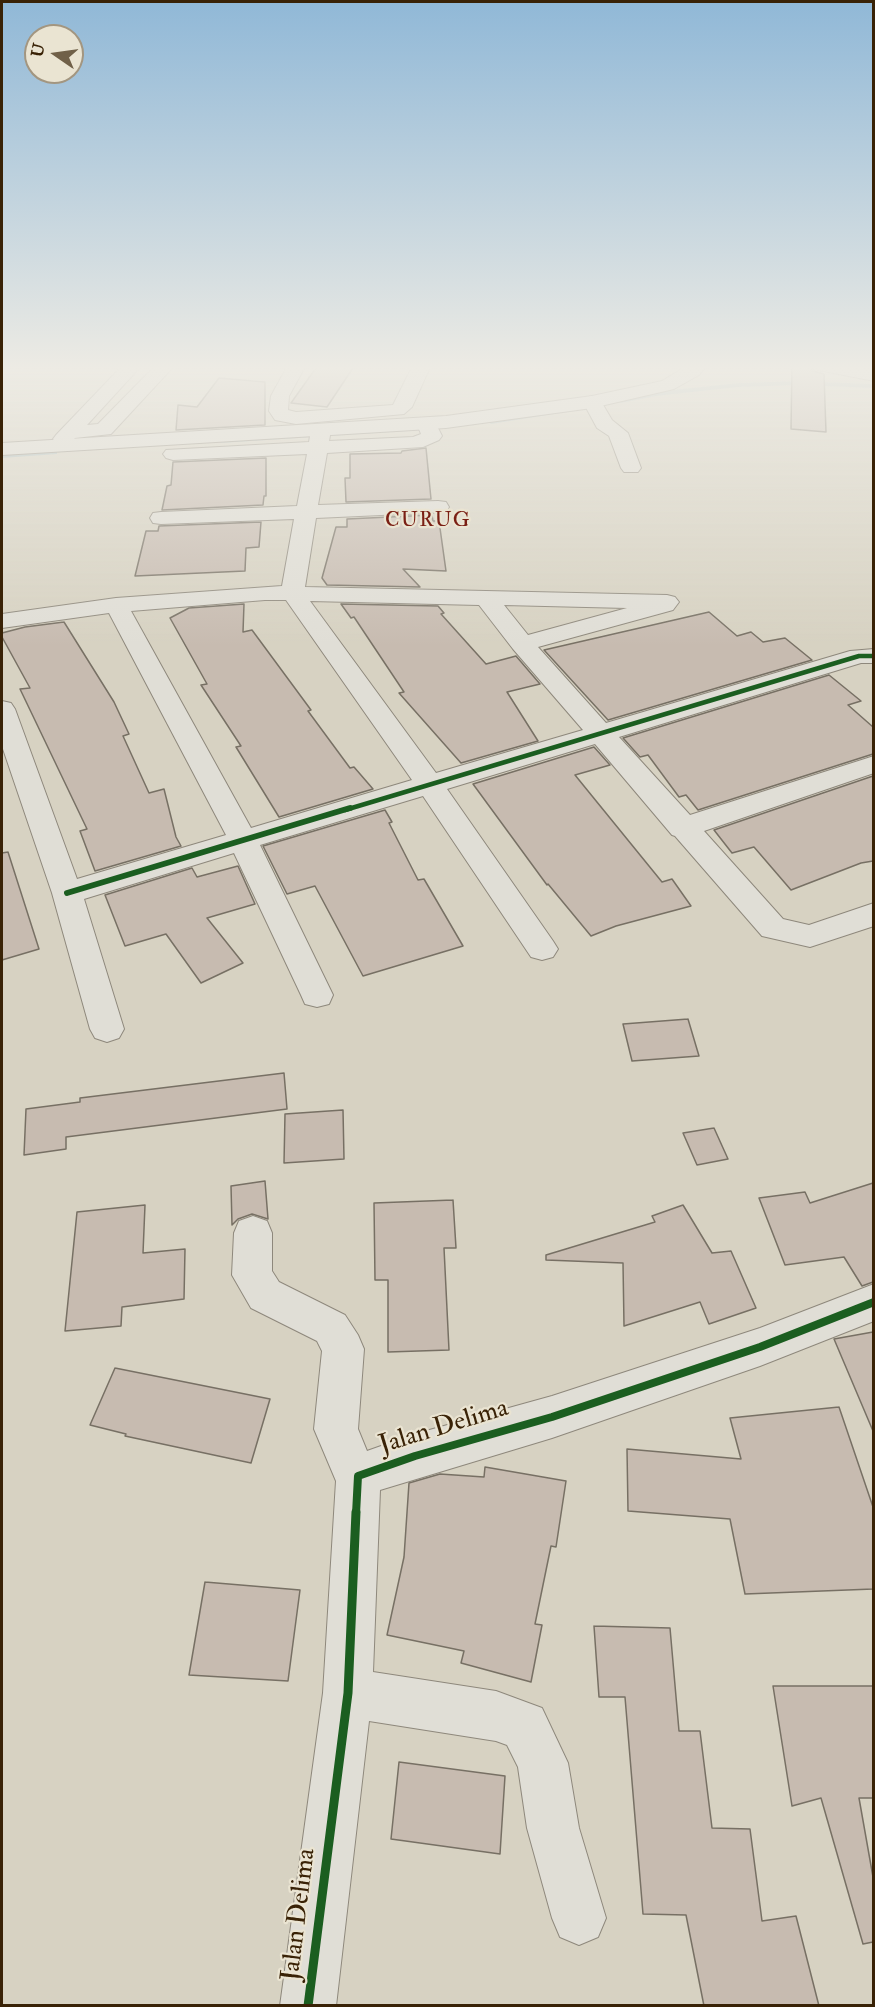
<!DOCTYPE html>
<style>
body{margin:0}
#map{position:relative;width:875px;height:2007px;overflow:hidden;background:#d7d2c2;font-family:"IM FELL Double Pica",serif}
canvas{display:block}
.frame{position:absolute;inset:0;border:3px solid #392206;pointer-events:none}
.north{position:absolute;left:24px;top:24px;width:60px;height:60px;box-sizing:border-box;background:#eae4d2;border:2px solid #a39680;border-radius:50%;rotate:283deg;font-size:16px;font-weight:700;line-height:24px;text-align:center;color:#392206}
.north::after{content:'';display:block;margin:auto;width:21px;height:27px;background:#706048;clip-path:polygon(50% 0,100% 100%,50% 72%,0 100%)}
</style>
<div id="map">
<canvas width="875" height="2007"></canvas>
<div class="frame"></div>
<div class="north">U</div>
</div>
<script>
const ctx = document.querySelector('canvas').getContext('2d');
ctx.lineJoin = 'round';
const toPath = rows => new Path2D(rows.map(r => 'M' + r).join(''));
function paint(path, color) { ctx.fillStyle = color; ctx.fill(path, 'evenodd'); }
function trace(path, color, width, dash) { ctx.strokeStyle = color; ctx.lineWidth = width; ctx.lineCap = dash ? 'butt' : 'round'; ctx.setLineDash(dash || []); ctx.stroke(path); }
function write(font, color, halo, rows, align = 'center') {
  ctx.font = font + ' "IM FELL Double Pica",serif'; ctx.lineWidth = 4.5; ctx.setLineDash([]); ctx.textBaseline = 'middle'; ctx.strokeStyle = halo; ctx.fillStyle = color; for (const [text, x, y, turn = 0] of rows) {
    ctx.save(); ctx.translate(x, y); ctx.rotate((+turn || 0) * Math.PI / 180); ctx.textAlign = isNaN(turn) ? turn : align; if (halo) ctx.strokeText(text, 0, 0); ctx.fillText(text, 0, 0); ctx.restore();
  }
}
const stream = toPath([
 [798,381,874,384,874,388,798,385,738,387,656,396,621,403,618,401,656,392,738,383,798,381],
 [565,409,567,410,567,412,491,424,488,422,565,409],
 [420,427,424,429,422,430,221,443,217,441,221,439,420,427],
 [54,450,57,450,57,454,2,458,2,454,54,450]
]);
const building = toPath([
 [318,365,355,365,327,407,291,403,318,365],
 [792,365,808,365,813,371,824,374,826,432,791,429,792,365],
 [219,378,265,382,265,425,176,430,178,405,197,407,219,378],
 [426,448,431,499,346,502,345,478,350,478,350,454,401,453,402,451,426,448],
 [266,458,266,496,264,496,263,505,162,510,167,486,171,485,173,462,266,458],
 [432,515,433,521,439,521,446,571,403,569,420,587,327,585,322,578,336,527,347,527,347,519,432,515],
 [261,522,259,547,246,548,245,571,135,576,146,531,158,531,159,526,261,522],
 [244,604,243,632,252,630,311,710,308,711,350,768,354,767,373,789,279,817,236,747,241,746,201,685,207,684,170,618,189,608,244,604],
 [341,604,438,606,444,613,441,614,486,664,516,656,540,684,507,692,538,741,461,763,399,693,404,692,354,617,351,618,341,604],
 [709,612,737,636,751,632,763,642,785,638,812,660,608,720,544,650,709,612],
 [64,622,114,702,129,734,123,736,149,793,164,789,176,837,181,846,95,871,80,831,87,829,20,689,30,688,2,637,2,633,25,627,64,622],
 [829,675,861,701,848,705,873,727,873,754,698,810,686,795,679,797,648,755,640,757,623,738,829,675],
 [594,747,610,765,575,775,662,882,672,879,691,906,616,926,591,936,548,884,547,885,473,784,594,747],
 [873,776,873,861,861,863,791,890,754,847,732,853,714,830,873,776],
 [385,810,392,822,389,823,418,880,424,879,463,946,363,976,315,886,287,894,263,846,385,810],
 [8,852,39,949,2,960,2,853,8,852],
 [238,866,255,904,207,918,243,963,201,983,166,934,125,946,105,895,192,868,197,877,238,866],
 [688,1019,699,1056,632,1061,623,1024,688,1019],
 [284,1073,287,1109,66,1137,66,1149,24,1155,26,1109,80,1102,80,1098,284,1073],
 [343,1110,344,1159,284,1163,285,1114,343,1110],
 [714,1128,728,1159,697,1165,683,1133,714,1128],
 [265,1181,268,1219,252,1214,238,1219,232,1225,231,1186,265,1181],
 [873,1183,873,1282,862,1286,844,1257,785,1265,759,1198,805,1192,810,1203,873,1183],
 [453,1200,456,1248,444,1248,449,1350,388,1352,388,1280,375,1280,374,1203,453,1200],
 [145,1205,143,1253,185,1249,184,1299,122,1307,121,1326,65,1331,77,1212,145,1205],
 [683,1205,712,1253,731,1251,756,1308,709,1324,700,1302,624,1326,623,1263,546,1260,546,1255,655,1222,652,1216,683,1205],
 [873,1332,873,1431,834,1339,873,1332],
 [115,1368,270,1399,251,1463,125,1436,126,1434,90,1425,115,1368],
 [839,1407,873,1507,873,1589,745,1594,730,1519,628,1511,627,1449,741,1459,730,1418,839,1407],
 [485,1467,566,1481,556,1547,551,1546,535,1624,542,1625,531,1682,461,1663,464,1651,387,1635,404,1557,409,1483,440,1474,484,1477,485,1467],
 [205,1582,300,1590,288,1681,189,1675,205,1582],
 [594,1626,670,1628,679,1731,700,1731,712,1828,750,1829,762,1921,796,1916,819,2006,704,2006,686,1915,643,1914,625,1697,599,1697,594,1626],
 [773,1686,873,1686,873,1798,859,1798,873,1877,873,1942,863,1944,821,1798,792,1806,773,1686],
 [399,1762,505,1776,500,1854,391,1839,399,1762]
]);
const minor = toPath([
 [123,365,142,365,87,425,98,424,156,365,175,365,111,434,75,438,70,443,63,445,56,443,53,439,56,435,123,365],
 [288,365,306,365,289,396,288,410,296,412,393,405,413,365,431,365,412,407,404,414,296,424,275,420,269,411,271,396,288,365],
 [810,365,847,365,874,370,874,381,813,369,810,365],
 [592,396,599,398,612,420,628,433,641,468,638,472,624,472,621,468,609,436,597,428,583,402,585,398,592,396],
 [427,418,434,420,442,436,439,440,423,447,327,453,318,505,438,501,446,502,449,507,446,512,316,518,305,587,667,595,675,597,679,602,673,610,538,647,606,723,850,651,874,649,874,663,861,663,619,737,690,815,874,756,874,773,704,831,783,919,809,925,874,903,874,926,810,947,762,936,675,836,672,835,595,744,447,789,553,941,558,949,553,957,542,960,531,957,423,796,260,845,333,995,329,1004,317,1007,305,1004,301,995,234,853,84,899,124,1029,119,1038,107,1042,95,1038,90,1029,52,893,2,746,2,701,11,703,15,709,77,879,226,835,109,613,2,628,2,614,116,598,282,586,294,519,161,524,153,523,150,518,153,513,161,512,297,506,307,454,173,460,166,458,163,454,166,450,309,442,311,430,314,426,321,424,328,426,331,430,329,441,413,437,421,434,417,424,420,420,427,418],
 [265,600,286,600,412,780,251,828,131,611,265,600],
 [310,601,479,605,513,649,583,730,436,773,310,601],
 [504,605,627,608,528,635,504,605],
 [253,1216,267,1221,272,1233,272,1271,279,1282,345,1315,358,1335,364,1349,358,1429,367,1451,415,1434,552,1396,760,1328,874,1284,874,1321,760,1366,552,1438,380,1490,373,1672,496,1691,542,1708,568,1763,579,1828,606,1918,598,1937,579,1945,560,1937,552,1918,527,1828,518,1767,507,1745,496,1741,369,1721,336,2006,280,2006,323,1693,336,1481,314,1429,322,1351,317,1341,251,1308,232,1275,234,1233,239,1221,253,1216]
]);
const tertiary = toPath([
 [688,365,707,365,699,375,674,389,592,408,446,428,2,455,2,443,446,416,592,396,662,381,688,365]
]);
const cyclewayFar3 = toPath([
 [345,810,859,656,874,656]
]);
const cyclewayFar2 = toPath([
 [67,893,350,808]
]);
const cyclewayFar1 = toPath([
 [356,1514,358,1476,415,1456,552,1417,760,1347,874,1302]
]);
const cycleway = toPath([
 [308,2006,348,1693,356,1512]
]);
const farQuarternames = [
 ["CURUG",428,522]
];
const nearStreetnames = [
 ["Jalan Delima",444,1428,-17],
 ["Jalan Delima",300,1915,-83]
];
paint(stream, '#acbebe');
paint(building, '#c7bbb0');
trace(building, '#777064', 1.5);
trace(minor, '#8e887c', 2);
trace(tertiary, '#8e887c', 2);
paint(minor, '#e0ded6');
paint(tertiary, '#e0ded6');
trace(cyclewayFar3, '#1b5e20', 4.5);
trace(cyclewayFar2, '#1b5e20', 6);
trace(cyclewayFar1, '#1b5e20', 8);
trace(cycleway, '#1b5e20', 9);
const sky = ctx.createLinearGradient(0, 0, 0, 646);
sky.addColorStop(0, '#90b8d7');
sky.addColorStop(0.57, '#edebe4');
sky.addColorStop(1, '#edebe400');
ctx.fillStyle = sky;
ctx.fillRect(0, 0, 875, 646);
ctx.letterSpacing = '1.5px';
write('20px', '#7a1f14', '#eae4d2', farQuarternames);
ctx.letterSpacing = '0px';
write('26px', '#392206', '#eae4d2', nearStreetnames);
</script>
